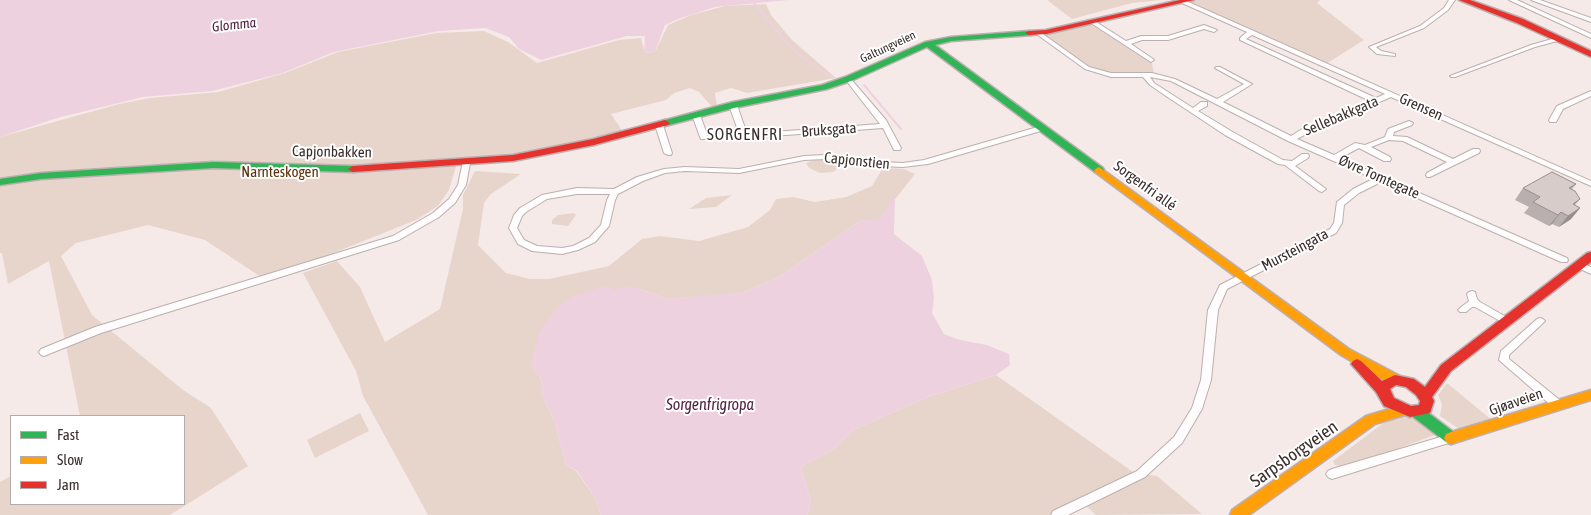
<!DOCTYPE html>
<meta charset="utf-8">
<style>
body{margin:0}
#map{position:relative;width:1591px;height:515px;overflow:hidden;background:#f6eae9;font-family:"Asap Condensed",sans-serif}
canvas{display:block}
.legend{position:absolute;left:10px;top:415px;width:175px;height:90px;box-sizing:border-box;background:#fff;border:1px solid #b1abab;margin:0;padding:6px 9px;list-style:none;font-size:15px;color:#3b2d2d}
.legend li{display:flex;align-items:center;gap:10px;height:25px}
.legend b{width:25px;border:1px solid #b1abab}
</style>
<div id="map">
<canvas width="1591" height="515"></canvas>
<ul class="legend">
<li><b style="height:6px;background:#30b455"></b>Fast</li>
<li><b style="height:6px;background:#ff9f0a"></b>Slow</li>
<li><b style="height:6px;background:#e5322d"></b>Jam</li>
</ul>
</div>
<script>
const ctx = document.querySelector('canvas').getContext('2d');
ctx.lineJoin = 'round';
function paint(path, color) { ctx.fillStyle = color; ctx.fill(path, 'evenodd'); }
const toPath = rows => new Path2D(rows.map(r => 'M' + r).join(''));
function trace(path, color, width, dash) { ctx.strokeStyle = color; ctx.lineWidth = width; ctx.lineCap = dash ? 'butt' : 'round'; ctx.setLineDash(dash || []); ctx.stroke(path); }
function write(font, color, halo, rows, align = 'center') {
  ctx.font = font + ' "Asap Condensed",sans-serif'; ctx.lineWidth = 4; ctx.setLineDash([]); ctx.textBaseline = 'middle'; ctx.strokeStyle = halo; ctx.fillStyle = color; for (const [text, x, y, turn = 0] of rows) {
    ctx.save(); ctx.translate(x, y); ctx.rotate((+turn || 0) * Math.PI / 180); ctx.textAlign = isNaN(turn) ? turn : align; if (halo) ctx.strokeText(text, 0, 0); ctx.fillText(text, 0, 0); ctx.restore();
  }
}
const green = toPath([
 [1047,0,1162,0,1132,3,1072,19],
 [1196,0,1320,0,1317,3,1364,40,1326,64,1188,2],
 [766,4,771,15,792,40,836,78,747,93,731,88,715,93,717,107,713,108,699,92,690,88,674,93,666,100,611,114,623,132,521,155,457,163,449,190,438,206,416,220,296,268,264,279,205,240,148,225,76,243,61,256,92,315,183,390,211,408,248,466,170,515,0,515,0,482,11,476,11,504,184,504,184,416,80,416,49,261,8,284,2,253,0,253,0,137,119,104,150,98,218,92,285,73,338,52,436,33,484,31,508,42,537,63,619,40,641,38,645,53,655,52,668,25,691,15,725,6],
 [1091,24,1145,58,1152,63,1154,74,1116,75,1101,72,1088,67,1046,37,1048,33],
 [817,159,839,160,843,164,833,172,820,173,809,168,806,163],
 [883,168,904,169,915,174,878,221,863,220,857,223,779,277,744,292,721,295,667,299,640,289,615,291,531,364,541,379,543,397,555,423,566,465,576,471,594,496,601,515,428,515,363,396,356,371,303,273,337,261,360,287,385,342,440,309,463,209,463,195,475,171,521,174,491,194,484,203,478,245,506,273,530,279,549,279,609,266,642,239,660,236,699,241,748,227,770,210,776,199,793,197,815,202,846,197,872,186],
 [732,195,716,207,689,209,706,198],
 [574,213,576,215,568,226,552,224,552,220,558,215],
 [996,375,1133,472,1157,476,1202,514,1096,515,1082,502,1057,515,807,515,811,501,801,467,834,449,853,430,928,397],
 [1447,383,1493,421,1462,431,1440,416,1442,404,1438,395],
 [360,413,369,431,315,458,307,440],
 [1394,415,1416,419,1435,435,1394,450,1339,466,1335,465,1333,461]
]);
const water = toPath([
 [0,0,789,0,715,7,678,19,665,25,655,52,644,53,645,36,627,36,541,60,519,49,509,37,485,28,439,31,334,52,283,73,212,91,143,97,119,103,57,118,0,137],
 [895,197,894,234,922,256,932,280,934,299,932,313,944,334,960,340,987,345,1009,354,1010,365,996,375,928,397,853,430,834,449,801,467,811,501,807,515,601,515,594,496,577,471,566,465,555,423,543,397,541,379,531,364,539,333,560,304,578,294,607,286,615,291,623,286,640,289,667,299,744,292,779,277,857,223,863,220,878,220]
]);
const stream = toPath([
 [754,3,789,46,820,71,832,77],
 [864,85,901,129]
]);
const street = toPath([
 [1184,0,1591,181,1591,186,1391,97,1308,133,1297,139,1334,155,1355,143,1365,145,1385,137,1388,129,1409,121,1413,123,1412,125,1394,132,1393,136,1407,137,1453,159,1473,149,1479,149,1480,151,1479,153,1430,177,1427,177,1426,175,1427,173,1447,162,1403,141,1389,140,1371,147,1390,157,1391,159,1390,161,1384,161,1359,148,1340,158,1567,258,1568,260,1567,262,1561,262,1379,181,1377,184,1359,193,1344,205,1342,223,1336,233,1227,289,1218,310,1211,380,1202,409,1182,443,1145,477,1068,515,1051,515,1053,511,1137,471,1174,437,1192,408,1201,380,1208,310,1220,285,1330,229,1334,223,1337,202,1353,189,1371,180,1372,178,1288,141,1171,81,1150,77,1154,83,1193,108,1201,102,1207,102,1207,106,1198,111,1231,131,1283,160,1292,161,1302,154,1308,154,1309,156,1308,158,1295,166,1326,189,1322,192,1319,191,1285,165,1278,164,1225,135,1166,96,1150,85,1143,77,1111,77,1085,69,1035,33,1040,32,1089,67,1111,73,1152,73,1175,79,1217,99,1244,84,1215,68,1216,67,1220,67,1252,84,1223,102,1291,136,1302,129,1370,101,1240,40,1240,38,1247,32,1182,3,1181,2,1184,0],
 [1252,35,1385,94,1376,98,1246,39,1252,35],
 [1449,0,1455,0,1448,10,1424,28,1376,47,1381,51,1395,54,1395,56,1377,54,1369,47,1420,26,1444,8,1449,0],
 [1509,0,1517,0,1591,34,1591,38,1509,0],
 [1531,0,1540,0,1591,18,1591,22,1531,0],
 [1093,20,1126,41,1141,36,1168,36,1204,25,1217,30,1214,32,1204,29,1168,40,1142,40,1131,44,1153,59,1154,60,1151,62,1091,23,1091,21,1093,20],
 [1559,37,1561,38,1561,40,1535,47,1455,77,1451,77,1450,76,1531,45,1559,37],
 [848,77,850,78,886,120,901,148,900,150,894,150,883,128,744,138,740,136,729,105,730,103,736,103,737,105,747,134,880,124,845,79,848,77],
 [1591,91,1591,96,1563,109,1556,122,1550,122,1549,120,1557,106,1591,91],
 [693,113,696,113,700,115,708,137,707,139,701,139,700,137,692,115,693,113],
 [656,123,659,123,663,125,672,153,671,155,668,155,664,153,655,125,656,123],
 [1041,126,1045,128,1044,130,928,164,903,167,880,166,825,159,804,160,739,173,685,171,665,173,643,181,618,194,615,200,609,226,595,242,578,250,562,254,532,251,518,244,509,228,514,215,520,208,542,195,577,188,614,189,637,177,664,169,685,167,739,169,804,156,825,155,880,162,903,163,924,160,1041,126],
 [577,194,610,194,607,200,601,225,589,238,573,246,562,248,537,246,524,240,517,228,522,216,526,212,547,199,577,194],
 [463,161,469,161,470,163,466,185,455,203,439,217,399,240,101,333,44,356,41,355,39,352,41,349,95,327,393,236,433,213,449,199,458,185,463,161],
 [1579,262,1591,267,1591,274,1576,267,1575,265,1579,262],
 [1472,291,1475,292,1477,299,1480,302,1508,318,1510,320,1508,322,1502,322,1475,307,1472,307,1466,312,1460,312,1458,310,1460,308,1469,301,1467,294,1469,292,1472,291],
 [1540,318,1543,319,1545,321,1543,323,1509,355,1509,359,1561,401,1562,404,1561,407,1557,408,1553,407,1499,360,1501,351,1537,319,1540,318],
 [1451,434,1455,435,1456,438,1455,441,1332,479,1328,477,1326,474,1328,471,1332,469,1451,434]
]);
const fast = toPath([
 [1029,31,1033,33,1032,35,951,41,935,45,1103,168,1104,170,1103,172,1095,172,927,47,851,81,827,89,734,108,665,126,660,123,662,121,733,102,822,85,845,77,925,42,951,37,1029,31],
 [213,162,353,166,358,169,353,172,213,168,41,179,0,185,0,179,41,173,213,162],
 [1417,407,1422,408,1456,434,1458,438,1456,442,1451,444,1446,442,1412,416,1410,412,1412,408,1417,407]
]);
const slow = toPath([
 [1099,167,1349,349,1400,376,1401,380,1400,384,1395,385,1390,384,1341,355,1095,172,1094,170,1099,167],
 [1591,390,1591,400,1451,444,1446,442,1444,438,1446,434,1451,432,1591,390],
 [1403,405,1408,406,1410,410,1408,414,1375,424,1249,515,1230,515,1232,510,1366,416,1403,405]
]);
const jam = toPath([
 [1180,0,1194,0,1046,34,1029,35,1025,33,1029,31,1046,30,1180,0],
 [1459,0,1470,0,1523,19,1591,51,1591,57,1517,23,1459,0],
 [665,120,670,123,668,125,594,145,513,161,353,172,348,169,353,166,513,155,593,139,665,120],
 [1591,252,1591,262,1451,371,1432,397,1434,401,1430,413,1410,417,1384,406,1376,392,1351,364,1353,361,1357,359,1361,361,1382,381,1395,375,1414,379,1425,387,1441,365,1587,253,1591,252],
 [1396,385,1406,387,1416,395,1420,401,1419,405,1411,406,1394,398,1390,389,1396,385]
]);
const wall = toPath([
 [1576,184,1572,189,1580,199,1575,205,1580,208,1571,219,1559,227,1552,224,1549,226,1524,213,1529,207,1515,200,1523,188]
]);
const shadedWall = toPath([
 [1580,208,1571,219,1559,227,1568,216],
 [1561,212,1552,224,1549,226,1558,215]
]);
const building = toPath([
 [1552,172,1576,184,1569,188,1575,191,1580,199,1573,204,1580,208,1568,216,1561,212,1558,215,1533,202,1540,197,1523,188,1552,172]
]);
const farStreetnames = [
 ["Galtungveien",888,47,-25]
];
const farWaternames = [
 ["Glomma",234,25,-6]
];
const streetNames = [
 ["Grensen",1421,107,24],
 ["Sellebakkgata",1341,116,-23],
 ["Bruksgata",829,130,-4],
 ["Capjonbakken",332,152,1],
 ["Capjonstien",857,161,6],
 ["Øvre Tomtegate",1379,177,24],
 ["Sorgenfri allé",1145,186,36],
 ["Mursteingata",1295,250,-28],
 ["Gjøaveien",1516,402,-19]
];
const parkNames = [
 ["Narnteskogen",280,172]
];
const neighbourhoodNames = [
 ["SORGENFRI",745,135]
];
const waterNames = [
 ["Sorgenfrigropa",710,405]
];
const nearStreetnames = [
 ["Sarpsborgveien",1294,454,-35]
];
paint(green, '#e7d5cc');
paint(water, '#eed1df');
trace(stream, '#eed1df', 2);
trace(street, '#bbafaf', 2);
trace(fast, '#bbafaf', 3);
trace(slow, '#bbafaf', 3);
trace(jam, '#bbafaf', 3);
paint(street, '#fefcfc');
paint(fast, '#30b455');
paint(slow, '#ff9f0a');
paint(jam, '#e5322d');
paint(wall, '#b9afae');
paint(shadedWall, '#968f8d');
paint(building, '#d7ccca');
trace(building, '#968f8d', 1);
write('12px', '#3b2d2d', '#fff', farStreetnames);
write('italic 14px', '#512341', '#fff', farWaternames);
write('15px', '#3b2d2d', '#fff', streetNames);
write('15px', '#5b3109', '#fff', parkNames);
ctx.letterSpacing = '1px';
write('16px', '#3b2d2d', '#fff', neighbourhoodNames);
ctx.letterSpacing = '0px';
write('italic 16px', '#512341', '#fff', waterNames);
write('18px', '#3b2d2d', '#fff', nearStreetnames);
</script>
